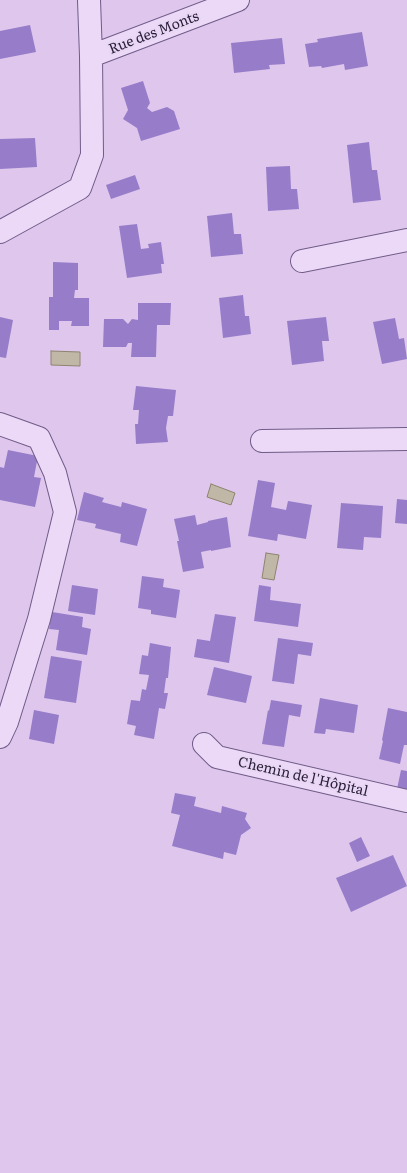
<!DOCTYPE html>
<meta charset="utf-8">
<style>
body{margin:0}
canvas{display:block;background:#dec6ed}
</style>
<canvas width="407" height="1173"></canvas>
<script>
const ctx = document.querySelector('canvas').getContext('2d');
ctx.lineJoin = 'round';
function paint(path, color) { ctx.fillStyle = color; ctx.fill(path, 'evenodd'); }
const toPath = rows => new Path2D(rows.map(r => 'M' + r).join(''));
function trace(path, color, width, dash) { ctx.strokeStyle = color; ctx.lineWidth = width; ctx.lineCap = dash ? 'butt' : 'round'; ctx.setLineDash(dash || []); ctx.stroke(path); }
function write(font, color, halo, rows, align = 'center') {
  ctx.font = font + ' Literata,serif'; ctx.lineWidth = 4; ctx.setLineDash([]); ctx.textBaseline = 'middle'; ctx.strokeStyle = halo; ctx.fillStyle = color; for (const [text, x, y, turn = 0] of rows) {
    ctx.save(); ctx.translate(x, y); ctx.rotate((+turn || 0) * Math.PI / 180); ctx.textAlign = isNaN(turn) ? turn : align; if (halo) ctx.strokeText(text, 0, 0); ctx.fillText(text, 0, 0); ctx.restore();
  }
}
const water = toPath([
 [51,351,80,352,80,366,51,365,51,351],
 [211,484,235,493,231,505,207,497,211,484],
 [266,553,279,555,274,580,262,578,266,553]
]);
const building = toPath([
 [30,25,36,52,0,59,0,31],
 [362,32,368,66,345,70,344,64,322,68,321,66,309,67,305,44,318,42,317,39],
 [282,38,285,64,269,65,270,69,234,73,231,43],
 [143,81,150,103,147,108,152,112,167,107,174,111,180,129,141,141,137,128,123,119,128,110,121,88],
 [35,138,37,167,0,169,0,139],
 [369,142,372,170,377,170,381,200,353,203,347,145],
 [290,166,291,189,297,189,299,209,268,211,266,167],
 [135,175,140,189,111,199,106,185],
 [232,213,234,234,241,234,243,254,211,257,207,216],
 [137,224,141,249,149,248,148,244,161,242,164,264,161,264,162,273,127,278,119,226],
 [53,262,78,263,78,290,75,290,74,298,89,298,89,326,71,326,72,321,59,321,59,330,49,330,49,297,53,297],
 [243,295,245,316,249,316,251,334,223,338,219,298],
 [138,303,171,303,170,325,157,325,156,357,131,357,132,343,128,343,126,347,103,347,104,319,123,319,128,324,132,319,138,320],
 [0,317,13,320,6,358,0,357],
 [326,317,329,341,322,341,324,361,292,365,287,321],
 [395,318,399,339,404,338,407,359,382,364,373,322],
 [136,386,176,390,173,416,168,416,166,428,168,442,136,444,135,424,138,424,139,410,133,410],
 [8,450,38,456,34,477,41,478,35,507,0,500,0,467,4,468],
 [258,480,275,483,271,507,286,510,288,501,312,505,306,539,278,534,277,541,248,536],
 [84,492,104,498,102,502,121,507,122,502,147,509,137,546,120,542,121,534,95,528,96,524,77,520],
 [397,499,407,500,407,524,395,523],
 [341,503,383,506,381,538,364,537,363,550,337,548],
 [195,515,197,525,208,522,208,521,227,517,231,547,211,551,211,550,201,552,204,568,183,572,177,541,179,541,174,519],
 [142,576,164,579,163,587,180,590,176,618,151,614,151,610,138,608],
 [72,585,98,589,95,615,68,611],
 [259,585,271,587,270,600,301,604,298,627,254,621],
 [52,612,83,617,82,627,91,629,87,655,56,650,59,630,49,629],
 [215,614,236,617,229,663,194,657,197,639,210,641],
 [278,638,313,643,311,656,298,654,294,684,272,681],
 [150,643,171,647,168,678,166,678,164,693,168,693,165,709,159,708,154,739,134,735,136,726,127,724,131,700,140,701,142,689,146,690,149,675,139,674,142,655,148,656],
 [51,656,82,661,76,703,44,698],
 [214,667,252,676,246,703,207,695],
 [320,698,358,705,354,733,326,729,325,734,314,733],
 [271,700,302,705,300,717,289,715,284,747,262,744,268,710,269,711],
 [388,708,407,712,407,745,404,745,400,764,379,759,383,741,382,740],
 [34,710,59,715,54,744,29,739],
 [401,770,407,771,407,791,397,789],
 [175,793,196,797,194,806,221,813,222,806,247,813,245,819,251,828,241,835,236,855,224,852,223,859,172,846,180,815,171,813],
 [361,837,370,856,357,862,349,843],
 [393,855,407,886,351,912,336,878]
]);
const minor = toPath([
 [91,56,238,0],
 [0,232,80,188,92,155,91,56,89,0],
 [302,261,407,240],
 [0,424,39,438,55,473,65,512,39,619,7,722,0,737],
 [262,441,407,439],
 [204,744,217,757,407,801]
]);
const streetNames = [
 ["Rue des Monts",154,33,-21],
 ["Chemin de l'Hôpital",303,777,13]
];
paint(water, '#c0b7a7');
trace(water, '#8e846e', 1);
paint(building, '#977dc9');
trace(minor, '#705c87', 24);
trace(minor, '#ecd9f8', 22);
write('14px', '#291f38', '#e9d5f4', streetNames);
</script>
